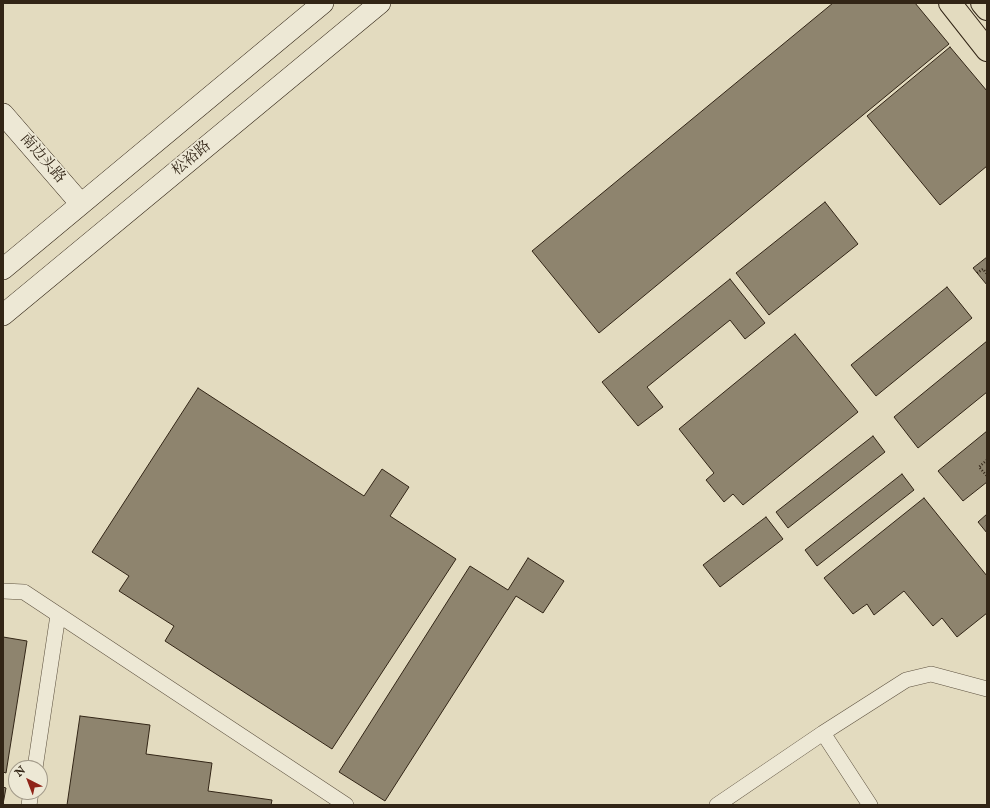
<!DOCTYPE html>
<meta charset="utf-8">
<style>
body{margin:0}
#map{position:relative;width:990px;height:808px;overflow:hidden;background:#e3dbbf;font-family:"IM FELL English",serif}
canvas{display:block}
.frame{position:absolute;inset:0;border:4px solid #322516;pointer-events:none}
.north{position:absolute;left:8px;top:760px;width:40px;height:40px;box-sizing:border-box;background:#ede8d5;border:1px solid #a29a89;border-radius:50%;rotate:318deg;font-size:11px;font-weight:700;line-height:16px;text-align:center;color:#322516}
.north::after{content:'';display:block;margin:auto;width:14px;height:18px;background:#8f2418;clip-path:polygon(50% 0,100% 100%,50% 72%,0 100%)}
</style>
<div id="map">
<canvas width="990" height="808"></canvas>
<div class="frame"></div>
<div class="north">N</div>
</div>
<script>
const ctx = document.querySelector('canvas').getContext('2d');
ctx.lineJoin = 'round';
function paint(path, color) { ctx.fillStyle = color; ctx.fill(path, 'evenodd'); }
const toPath = rows => new Path2D(rows.map(r => 'M' + r).join(''));
function trace(path, color, width, dash) { ctx.strokeStyle = color; ctx.lineWidth = width; ctx.lineCap = dash ? 'butt' : 'round'; ctx.setLineDash(dash || []); ctx.stroke(path); }
function write(font, color, halo, rows, align = 'center') {
  ctx.font = font + ' "IM FELL English","Noto Serif SC",serif'; ctx.lineWidth = 3.5; ctx.setLineDash([]); ctx.textBaseline = 'middle'; ctx.strokeStyle = halo; ctx.fillStyle = color; for (const [text, x, y, turn = 0] of rows) {
    ctx.save(); ctx.translate(x, y); ctx.rotate((+turn || 0) * Math.PI / 180); ctx.textAlign = isNaN(turn) ? turn : align; if (halo) ctx.strokeText(text, 0, 0); ctx.fillText(text, 0, 0); ctx.restore();
  }
}
const building = toPath([
 [833,3,915,3,949,44,599,333,532,251,833,3],
 [950,47,987,91,987,166,940,205,867,116,950,47],
 [825,202,858,244,769,315,736,273,825,202],
 [987,257,987,285,973,268,987,257],
 [730,279,765,323,745,339,730,320,647,387,663,407,638,426,602,382,730,279],
 [947,287,972,318,876,396,851,365,947,287],
 [795,334,858,412,743,505,733,494,724,502,706,480,714,473,679,429,795,334],
 [987,341,987,392,918,448,894,417,987,341],
 [198,388,364,496,382,469,409,487,390,516,456,559,332,749,165,641,174,626,119,591,129,576,92,552,198,388],
 [987,431,987,482,963,501,938,471,987,431],
 [873,436,885,452,788,528,776,512,873,436],
 [902,474,914,490,817,566,805,550,902,474],
 [924,498,987,576,987,613,957,637,942,618,933,626,904,591,874,615,867,604,853,614,824,578,924,498],
 [987,514,987,533,978,522,987,514],
 [766,517,783,539,720,587,703,565,766,517],
 [528,558,564,581,543,613,516,596,385,801,339,772,470,566,508,590,528,558],
 [3,637,27,641,6,773,3,772,3,637],
 [80,716,150,725,146,754,212,763,208,791,272,800,271,805,67,805,80,716],
 [3,787,6,788,3,804,3,787]
]);
const path = toPath([
 [977,273,983,269,987,274],
 [987,460,979,467,987,476]
]);
const street = toPath([
 [3,591,24,592,346,805],
 [823,733,870,805],
 [35,768,58,615],
 [29,805,31,792],
 [717,805,823,733,906,680,931,674,987,689]
]);
const secondary = toPath([
 [3,114,81,204],
 [3,269,323,3],
 [3,315,380,3]
]);
const primary = toPath([
 [950,3,987,50],
 [982,3,987,9]
]);
const streetNames = [
 ["南边头路",42,159,49],
 ["松裕路",192,159,-40]
];
paint(building, '#8e846e');
trace(building, '#322516', 1);
trace(street, '#5e5240', 16);
trace(secondary, '#322516', 22);
trace(primary, '#322516', 24);
trace(path, '#322516', 2.5, [1, 2]);
trace(street, '#ede8d5', 15);
trace(secondary, '#ede8d5', 21);
trace(primary, '#e3dbbf', 22);
write('15px', '#322516', '#ede8d5', streetNames);
</script>
